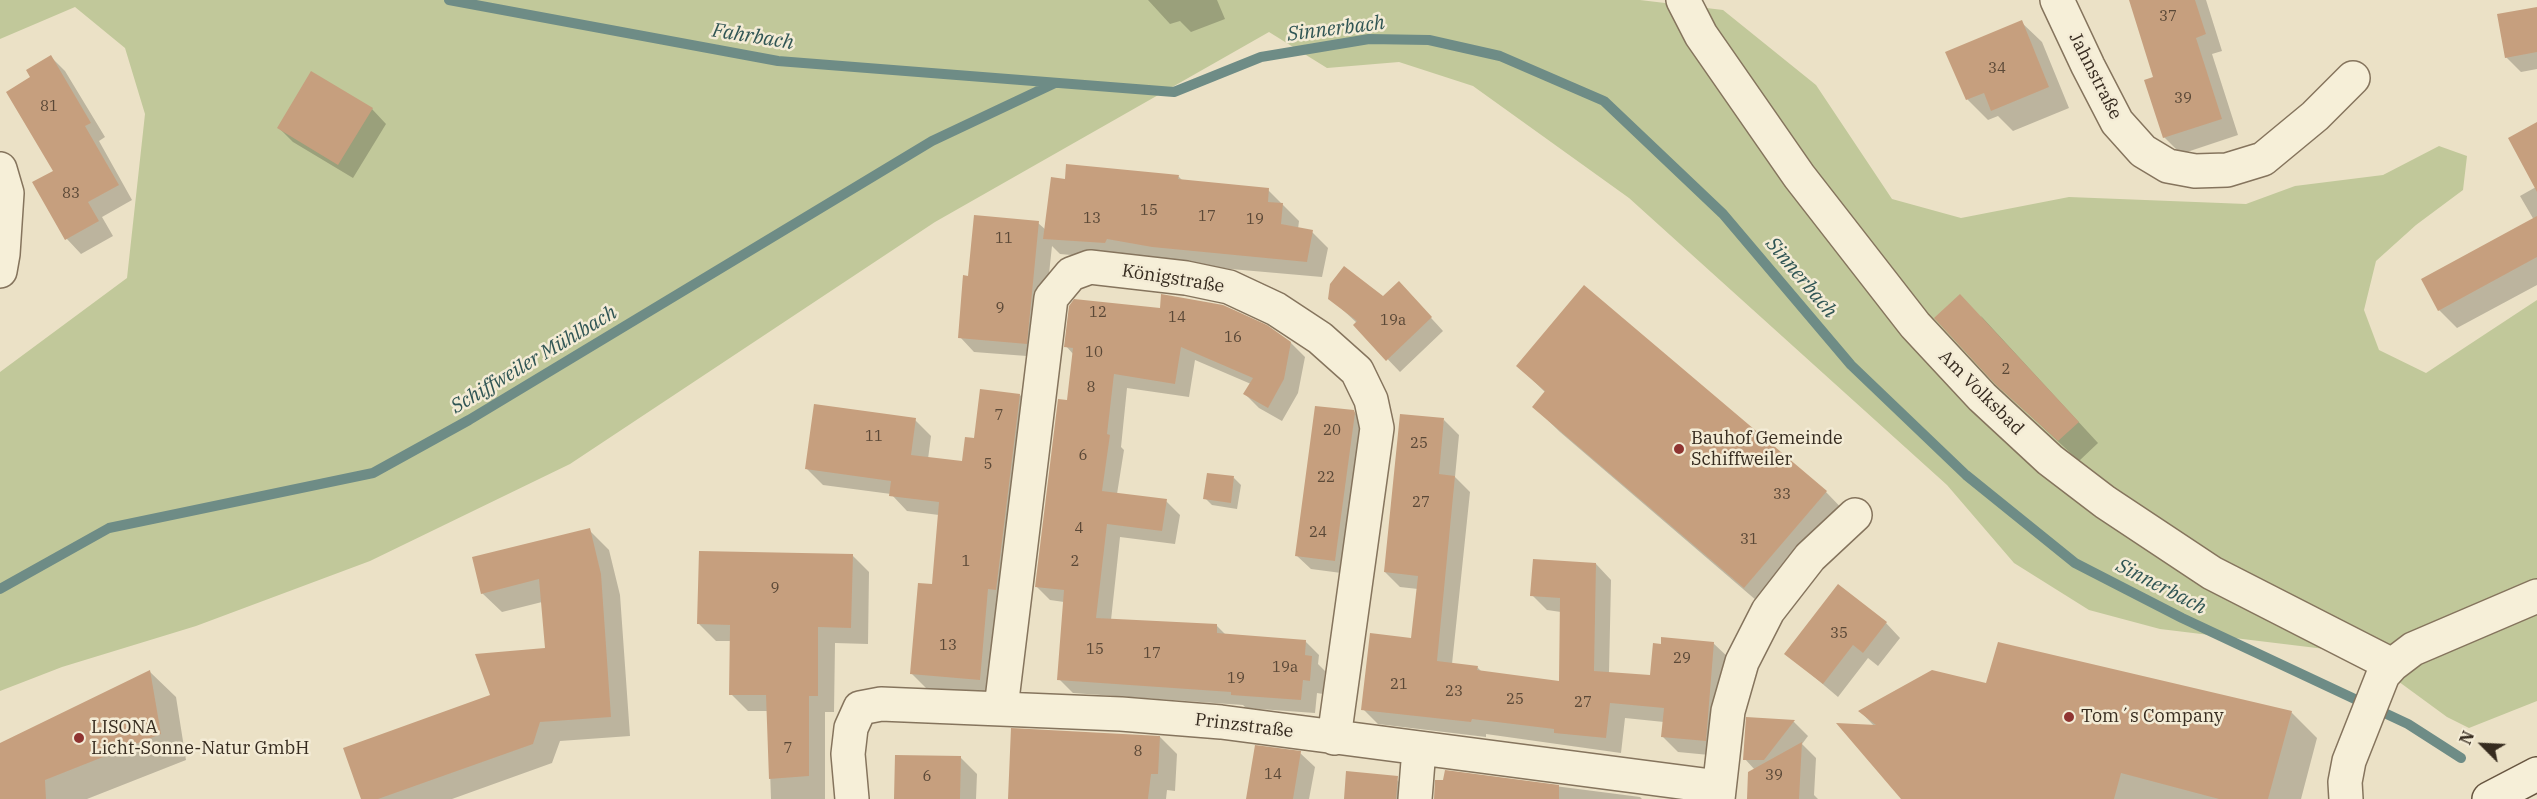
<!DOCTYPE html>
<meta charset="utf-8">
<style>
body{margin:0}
#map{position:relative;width:2537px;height:799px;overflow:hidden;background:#ebe1c6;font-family:"IBM Plex Serif",serif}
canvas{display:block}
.north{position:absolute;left:2453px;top:715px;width:60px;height:60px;-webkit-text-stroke:4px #f3ebd5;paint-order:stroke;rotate:294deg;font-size:16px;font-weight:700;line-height:24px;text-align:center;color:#362b1f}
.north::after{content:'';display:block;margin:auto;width:21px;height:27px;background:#362b1f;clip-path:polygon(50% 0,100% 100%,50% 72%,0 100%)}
</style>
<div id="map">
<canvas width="2537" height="799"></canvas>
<div class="north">N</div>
</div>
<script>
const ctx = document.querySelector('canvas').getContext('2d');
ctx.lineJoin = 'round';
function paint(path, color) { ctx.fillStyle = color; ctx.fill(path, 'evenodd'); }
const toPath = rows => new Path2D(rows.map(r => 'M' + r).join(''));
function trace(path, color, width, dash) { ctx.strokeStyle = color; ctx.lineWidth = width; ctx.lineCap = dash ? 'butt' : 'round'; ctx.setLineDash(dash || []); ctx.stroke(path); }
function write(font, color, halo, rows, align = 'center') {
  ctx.font = font + ' "IBM Plex Serif",serif'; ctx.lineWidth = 5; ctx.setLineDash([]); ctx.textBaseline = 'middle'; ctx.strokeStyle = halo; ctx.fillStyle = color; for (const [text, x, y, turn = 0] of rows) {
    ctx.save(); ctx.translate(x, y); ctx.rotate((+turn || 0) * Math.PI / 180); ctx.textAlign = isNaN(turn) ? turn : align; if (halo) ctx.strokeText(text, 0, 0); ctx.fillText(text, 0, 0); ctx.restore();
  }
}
const green = toPath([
 [0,0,1640,0,1723,10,1816,85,1892,199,1961,218,2069,197,2246,204,2295,186,2383,175,2439,146,2467,156,2463,190,2416,225,2376,261,2364,310,2379,350,2426,373,2537,300,2537,701,2469,728,2447,717,2391,676,2325,649,2160,629,2089,610,2014,563,1947,485,1629,198,1473,86,1399,62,1327,68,1269,32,935,222,570,464,370,561,196,626,62,667,0,691,0,372,127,278,145,114,125,48,75,7,0,39]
]);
const shadow = toPath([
 [1148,0,1217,0,1225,19,1191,32,1180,21,1170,24],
 [2131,0,2206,0,2222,51,2212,54,2238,135,2181,154,2164,137,2155,78],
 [2537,9,2537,69,2521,72,2506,57],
 [2021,22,2042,42,2069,108,2013,131,1998,116,1988,120,1967,99],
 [51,57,65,71,105,137,99,141,132,200,102,217,113,236,81,254,67,239,34,183,55,171],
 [372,109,386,124,353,178,293,142,279,128],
 [2537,124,2537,285,2457,328,2439,310,2534,220,2520,196,2536,187],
 [1178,176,1183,181,1268,190,1299,221,1298,229,1312,232,1328,248,1322,277,1060,254,1052,246,1040,357,974,352,960,337,969,277,1038,223,1046,230,1066,180],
 [1411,296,1443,331,1400,372,1355,325,1357,323,1330,298],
 [1981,316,2098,443,2079,461,2018,404],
 [1291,343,1305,357,1298,393,1282,421,1259,408,1245,394,1251,384,1195,360,1189,397,1127,388,1121,447,1124,450,1117,494,1166,501,1180,515,1175,544,1120,537,1111,620,1217,626,1226,635,1305,641,1319,655,1318,664,1325,671,1323,694,1317,693,1315,713,1246,708,1243,705,1073,693,1059,679,1064,602,1050,600,1036,586,1069,402,1074,355,1066,346],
 [1518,366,1826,492,1851,518,1771,613,1560,432,1534,407,1546,393],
 [1020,395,1036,412,996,696,928,690,912,674,933,586,939,515,907,511,891,494,823,485,807,469,915,420,931,436,928,459,963,463,975,439],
 [1353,411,1368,426,1349,574,1311,569,1296,555],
 [1444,420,1459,435,1455,477,1470,492,1452,664,1477,667,1482,672,1561,682,1561,612,1547,610,1532,595,1596,564,1611,580,1609,673,1652,677,1713,643,1729,658,1720,756,1678,752,1662,736,1664,722,1625,718,1621,753,1486,734,1486,737,1378,724,1363,709,1412,639,1418,589,1400,587,1385,572],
 [1234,478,1241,485,1237,509,1212,505,1205,498],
 [589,530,609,550,620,595,630,736,560,741,552,763,452,799,363,799,546,650,542,602,502,612,482,593],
 [852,555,869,572,868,644,835,643,834,712,825,712,825,799,771,799,768,711,748,711,731,694,732,641,716,641,699,624],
 [1886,623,1900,638,1878,666,1868,658,1838,697,1786,653],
 [150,672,176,697,186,760,87,799,0,799,0,745],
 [1860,711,2291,712,2317,738,2301,799,1903,799,1875,727],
 [1748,719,1794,722,1808,736,1802,744,1816,758,1814,795,1818,799,1748,799,1755,770,1745,759],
 [1160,737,1177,754,1175,791,1167,790,1166,799,1010,799],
 [1300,753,1315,767,1309,799,1247,799],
 [960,757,977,774,976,799,895,799],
 [1446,772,1640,797,1642,799,1443,799],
 [1394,777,1408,791,1407,799,1345,799]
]);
const stream = toPath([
 [449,0,778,61,1174,92,1261,57,1369,39,1429,40,1500,56,1604,101,1723,214,1851,365,1966,475,2075,563,2182,618,2408,724,2461,758],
 [0,589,109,528,373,473,469,420,932,141,1055,83]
]);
const building = toPath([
 [2129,0,2195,0,2206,34,2196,38,2222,119,2163,138,2144,80,2153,77],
 [2537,7,2537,52,2505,58,2497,14],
 [2022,20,2049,87,1991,111,1984,93,1966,100,1945,52],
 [51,55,91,123,85,126,119,185,88,202,99,221,65,240,32,182,53,171,6,92,30,77,26,70],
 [311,71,373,108,338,165,277,128],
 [2537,122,2537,192,2508,138],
 [1066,164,1179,175,1178,179,1269,188,1268,202,1283,203,1281,224,1313,230,1307,262,1152,247,1107,239,1105,243,1043,239,1051,177,1065,179],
 [974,215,1039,221,1027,344,958,338,963,275,968,276],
 [2537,216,2537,257,2438,311,2421,279],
 [1344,266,1383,296,1399,281,1432,317,1386,361,1353,325,1357,321,1328,299,1330,284],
 [1584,285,1827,491,1744,588,1532,407,1545,391,1516,366],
 [1161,294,1223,305,1267,325,1291,342,1284,379,1268,408,1243,394,1253,378,1181,347,1175,384,1114,374,1107,434,1110,435,1102,491,1167,499,1162,531,1107,524,1096,618,1217,624,1217,633,1306,640,1305,655,1312,656,1310,681,1303,680,1301,700,1231,695,1231,692,1057,680,1064,590,1035,587,1058,399,1067,400,1073,348,1064,347,1069,306,1074,299,1160,308],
 [1960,294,2079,422,2058,441,1995,384,1934,318],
 [980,389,1020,394,996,590,988,589,980,680,910,674,918,583,932,584,939,502,889,496,891,481,805,469,814,404,916,418,911,455,962,461,965,437,974,438],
 [1315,406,1354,410,1355,413,1335,561,1295,556],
 [1400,414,1444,418,1439,474,1455,476,1437,661,1478,666,1477,670,1559,681,1560,598,1530,596,1533,559,1596,563,1594,671,1650,675,1653,643,1661,644,1661,637,1714,642,1706,741,1661,737,1664,708,1610,703,1606,738,1554,733,1554,729,1472,719,1471,722,1361,710,1370,633,1411,638,1418,576,1384,572],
 [1207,473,1234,476,1231,503,1203,499],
 [590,528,601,574,611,717,540,722,533,744,378,799,361,799,343,748,490,695,475,654,545,648,539,579,481,594,472,557],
 [699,551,853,554,851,628,818,627,818,696,809,696,809,776,769,779,766,695,729,695,730,625,697,624],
 [1838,584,1887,622,1863,653,1853,645,1823,684,1784,654],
 [1998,642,2292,711,2268,799,2219,799,2121,773,2114,799,1901,799,1836,723,1876,725,1858,711,1932,670,1986,683],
 [150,670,161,734,45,780,46,799,0,799,0,743],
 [1746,717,1795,720,1764,760,1743,760],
 [1011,728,1160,736,1158,774,1151,774,1148,799,1008,799],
 [1802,742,1799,799,1747,799,1748,772],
 [1255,745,1301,751,1293,799,1246,799],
 [895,755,961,756,960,799,894,799],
 [1445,770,1559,785,1559,799,1434,799,1435,780,1443,780],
 [1346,771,1398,776,1396,799,1344,799]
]);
const minor = toPath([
 [1683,0,1701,35,1799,176,1915,325,1982,397,2050,460,2105,502,2212,573,2392,665],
 [2057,0,2088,66,2117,122,2143,151,2168,166,2195,171,2227,170,2263,159,2315,116,2353,78],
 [0,169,7,193,3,254,0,271],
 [1001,708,1051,298,1071,274,1090,267,1186,278,1229,287,1276,309,1320,338,1357,371,1371,400,1377,428,1334,738],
 [852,799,848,754,851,728,860,708,881,704,1121,714,1221,722,1719,787],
 [1415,799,1419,749],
 [1718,799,1728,711,1742,662,1768,611,1810,557,1855,515],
 [2346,799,2345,782,2349,761,2383,675,2392,665,2413,649,2537,596]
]);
const secondary = toPath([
 [2489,799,2537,774]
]);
const markers = [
 [1679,449,6,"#8f3431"],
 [2069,717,6,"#8f3431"],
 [79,738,6,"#8f3431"]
];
const numberNames = [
 ["37",2168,17],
 ["34",1997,69],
 ["39",2183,99],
 ["81",49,107],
 ["83",71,194],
 ["15",1149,211],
 ["17",1207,217],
 ["13",1092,219],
 ["19",1255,220],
 ["11",1004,239],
 ["9",1000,309],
 ["12",1098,313],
 ["14",1177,318],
 ["19a",1393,321],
 ["16",1233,338],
 ["10",1094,353],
 ["2",2006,370],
 ["8",1091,388],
 ["7",999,416],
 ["20",1332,431],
 ["11",874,437],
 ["25",1419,444],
 ["6",1083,456],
 ["5",988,465],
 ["22",1326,478],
 ["33",1782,495],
 ["27",1421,503],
 ["4",1079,529],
 ["24",1318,533],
 ["31",1749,540],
 ["1",966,562],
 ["2",1075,562],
 ["9",775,589],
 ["35",1839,634],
 ["13",948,646],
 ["15",1095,650],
 ["17",1152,654],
 ["29",1682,659],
 ["19a",1285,668],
 ["19",1236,679],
 ["21",1399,685],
 ["23",1454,692],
 ["25",1515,700],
 ["27",1583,703],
 ["7",788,749],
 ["8",1138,752],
 ["14",1273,775],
 ["39",1774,776],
 ["6",927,777]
];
const streetNames = [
 ["Jahnstraße",2095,76,63],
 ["Königstraße",1173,279,9],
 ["Am Volksbad",1981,393,45],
 ["Prinzstraße",1244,726,7]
];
const poiNames = [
 ["Bauhof Gemeinde",1691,439],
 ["Schiffweiler",1691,460],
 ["Tom´s Company",2081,717],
 ["LISONA",91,728],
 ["Licht-Sonne-Natur GmbH",91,749]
];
const waterNames = [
 ["Sinnerbach",1336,29,-7],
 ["Fahrbach",753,37,9],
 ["Sinnerbach",1801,278,50],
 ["Schiffweiler Mühlbach",534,360,-31],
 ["Sinnerbach",2161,587,27]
];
paint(green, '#c1c89a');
paint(shadow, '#0003');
trace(stream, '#6e8c86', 10);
paint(building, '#c69f7e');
trace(minor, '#85745d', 36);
trace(secondary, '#675540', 36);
trace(minor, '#f6efd8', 33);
trace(secondary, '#f6efd8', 33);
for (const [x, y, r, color] of markers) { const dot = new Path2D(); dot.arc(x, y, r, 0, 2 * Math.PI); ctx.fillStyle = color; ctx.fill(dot); trace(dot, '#f3ebd5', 2); }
write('15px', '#5a4837', null, numberNames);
write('18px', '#362b1f', '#f3ebd5', streetNames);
write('18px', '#362b1f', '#f3ebd5', poiNames, 'left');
write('italic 20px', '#305554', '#f3ebd5', waterNames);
</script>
